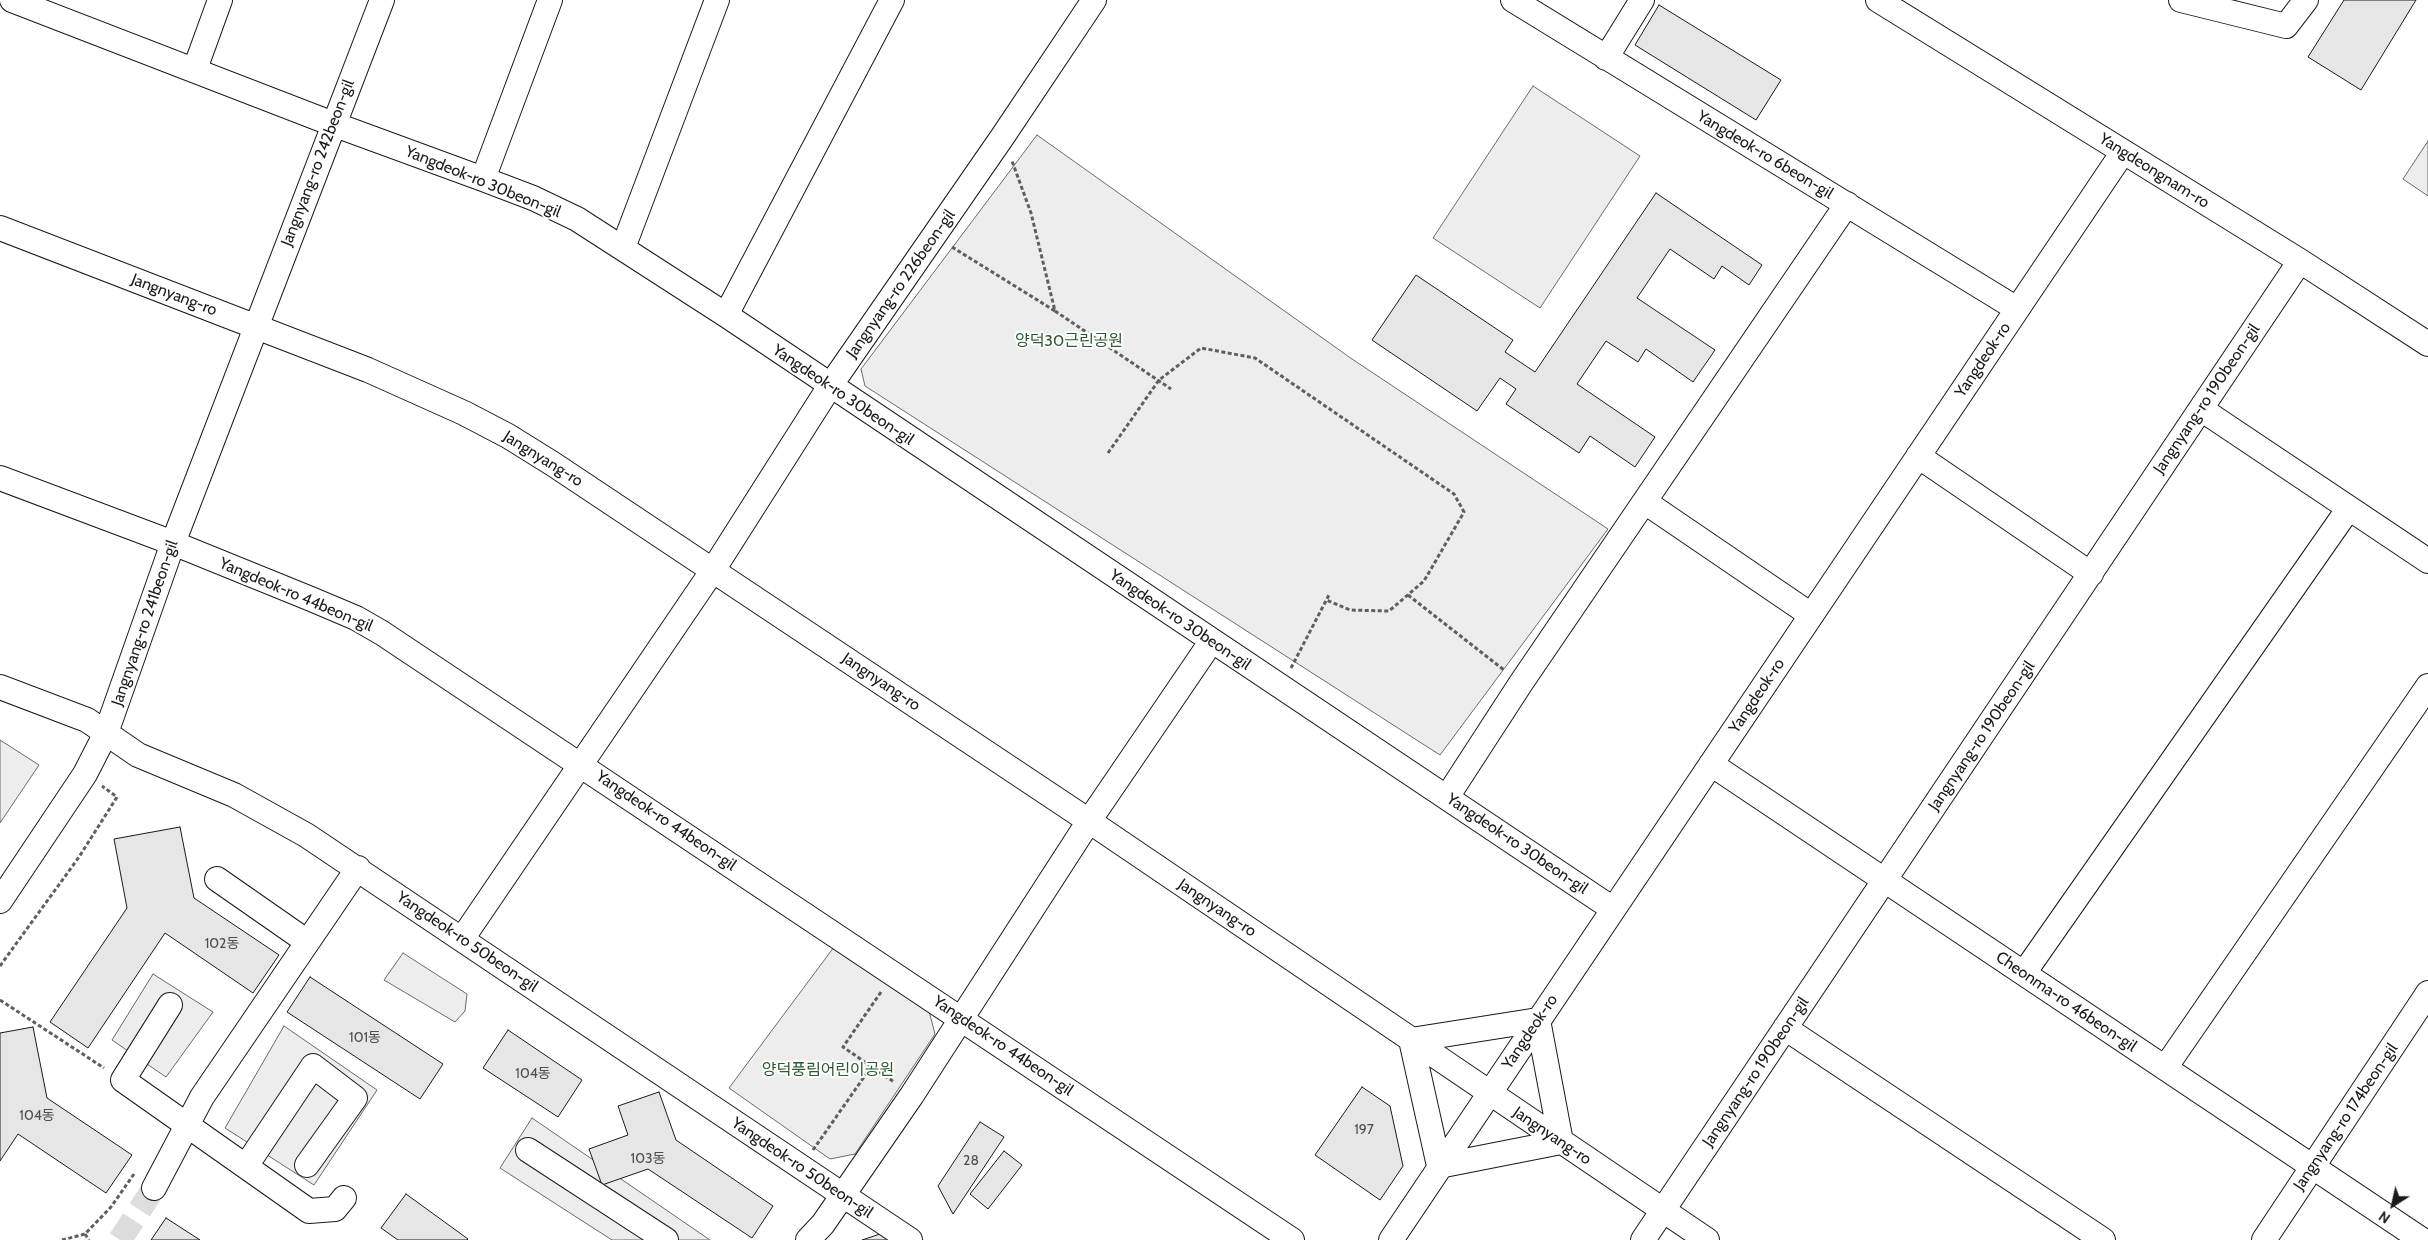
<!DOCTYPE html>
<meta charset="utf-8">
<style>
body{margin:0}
#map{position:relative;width:2428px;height:1240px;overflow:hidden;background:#fff;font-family:Cabin,sans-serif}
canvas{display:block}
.north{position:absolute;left:2368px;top:1180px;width:50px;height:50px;-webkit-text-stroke:4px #fff;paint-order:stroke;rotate:215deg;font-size:14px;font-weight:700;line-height:20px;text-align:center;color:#1a1a1a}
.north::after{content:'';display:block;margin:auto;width:18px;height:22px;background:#1a1a1a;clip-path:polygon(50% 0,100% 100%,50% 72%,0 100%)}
</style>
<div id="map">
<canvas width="2428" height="1240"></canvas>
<div class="north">N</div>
</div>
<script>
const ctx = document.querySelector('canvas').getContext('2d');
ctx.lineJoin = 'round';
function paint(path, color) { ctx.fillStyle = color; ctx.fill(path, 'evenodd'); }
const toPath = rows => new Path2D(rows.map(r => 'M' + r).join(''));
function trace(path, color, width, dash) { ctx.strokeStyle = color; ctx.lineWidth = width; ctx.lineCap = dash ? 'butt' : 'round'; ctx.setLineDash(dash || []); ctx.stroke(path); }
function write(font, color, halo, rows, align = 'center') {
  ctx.font = font + ' Cabin,"Noto Sans KR",sans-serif'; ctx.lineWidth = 4; ctx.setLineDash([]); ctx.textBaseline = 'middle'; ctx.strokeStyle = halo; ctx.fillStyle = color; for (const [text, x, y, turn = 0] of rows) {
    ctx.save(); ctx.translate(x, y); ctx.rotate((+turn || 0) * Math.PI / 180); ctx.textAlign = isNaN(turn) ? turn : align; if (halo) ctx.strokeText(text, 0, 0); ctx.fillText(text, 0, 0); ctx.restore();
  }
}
const built = toPath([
 [1533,86,1640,156,1540,308,1433,238,1533,86],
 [1037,135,1352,359,1608,529,1440,755,865,386,861,369,1037,135],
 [2428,141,2428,196,2403,179,2428,141],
 [0,740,39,765,0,823,0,740],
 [834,947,929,1011,935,1034,855,1154,830,1159,729,1088,834,947],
 [403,953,467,994,465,1011,455,1022,384,980,403,953],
 [153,974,213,1012,166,1077,112,1040,153,974],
 [284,1026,377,1090,314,1185,225,1128,284,1026],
 [532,1118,710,1240,612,1240,500,1168,532,1118]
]);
const building = toPath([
 [2344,0,2416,0,2361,90,2308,57,2344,0],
 [1659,5,1781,80,1756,120,1635,45,1659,5],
 [1656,193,1762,265,1749,285,1722,266,1714,279,1670,249,1637,298,1715,350,1693,382,1646,349,1638,362,1606,341,1577,384,1655,437,1635,467,1590,436,1579,453,1506,404,1516,389,1500,378,1477,411,1372,340,1416,275,1513,340,1505,352,1535,372,1656,193],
 [180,827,194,898,279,955,253,993,165,933,88,1048,50,1022,127,908,114,839,180,827],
 [310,977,443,1064,420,1099,287,1012,310,977],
 [33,1027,47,1098,132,1155,106,1193,18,1134,0,1161,0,1033,33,1027],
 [508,1030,582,1080,558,1117,483,1068,508,1030],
 [1362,1087,1390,1106,1403,1166,1380,1200,1315,1155,1362,1087],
 [659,1092,676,1140,773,1206,752,1238,648,1169,602,1185,589,1149,628,1135,618,1106,659,1092],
 [980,1122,1004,1137,953,1214,938,1186,980,1122],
 [1004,1151,1022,1165,988,1209,970,1194,1004,1151],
 [406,1194,468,1239,467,1240,398,1240,381,1228,406,1194],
 [166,1218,200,1240,151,1240,166,1218],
 [886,1232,889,1240,862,1240,886,1232]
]);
const minorTunnel = toPath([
 [120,1240,154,1188]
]);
const path = toPath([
 [952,247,1055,311,1031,213,1012,161],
 [1055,311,1171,389],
 [1108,453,1159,380,1201,348,1255,358,1454,494,1464,512,1424,581,1389,611,1350,610,1326,600],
 [1408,595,1504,670],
 [1291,668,1330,593],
 [0,966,79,857,117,797,102,786],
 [881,992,843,1047,894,1082],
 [0,1000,104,1068],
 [813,1150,871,1067],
 [85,1234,89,1240],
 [62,1240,85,1234,111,1207,134,1174]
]);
const minor = toPath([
 [12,0,333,124,483,179,533,198,577,219,726,315,1613,909],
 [1513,0,2017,309],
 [1878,0,2300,261,2428,344],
 [2181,0,2286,26,2306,0],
 [1606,58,1642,0],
 [195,69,220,0],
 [483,179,550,0],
 [0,228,368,370,464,413,508,436,553,464,1089,821,1707,1240],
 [623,248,717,0],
 [726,315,892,0],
 [2201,409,2428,561],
 [1918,456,2091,574],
 [0,478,173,543,311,599,356,618,382,633,1292,1240],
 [1645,502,1811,615],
 [0,687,87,720,138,755,234,795,306,835,910,1240],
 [1711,764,2422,1240],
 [1447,797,1521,683,1847,204],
 [217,879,306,941],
 [0,901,85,774,106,733,173,543,382,0],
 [462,939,713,570,830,386,1003,136,1094,0],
 [2024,973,2349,508],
 [170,1005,123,1080,309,1211,335,1209,344,1198],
 [1538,1020,1561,1142,1439,1166,1411,1040,1538,1020],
 [1785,1028,2103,1240],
 [2165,1068,2428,686],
 [528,1150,666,1240],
 [246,1166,313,1066,355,1098,307,1165],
 [154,1188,202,1097,358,868],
 [808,1240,823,1224,912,1095,1089,821,1211,642],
 [1391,1240,2123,152],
 [1643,1240,2300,261],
 [2264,1240,2428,993]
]);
const numberNames = [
 ["102동",222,944],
 ["101동",365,1038],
 ["104동",533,1074],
 ["104동",37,1116],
 ["197",1364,1130],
 ["103동",648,1159],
 ["28",971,1161]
];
const streetNames = [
 ["Yangdeok-ro 6beon-gil",1765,155,31],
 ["Jangnyang-ro 242beon-gil",318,163,-69],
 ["Yangdeongnam-ro",2154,171,32],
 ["Yangdeok-ro 30beon-gil",483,182,22],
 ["Jangnyang-ro 226beon-gil",901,284,-55],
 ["Jangnyang-ro",174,295,21],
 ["Yangdeok-ro",1983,360,-56],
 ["Yangdeok-ro 30beon-gil",843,395,34],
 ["Jangnyang-ro 190beon-gil",2207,399,-56],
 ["Jangnyang-ro",543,459,32],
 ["Yangdeok-ro 44beon-gil",296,595,23],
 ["Yangdeok-ro 30beon-gil",1180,620,34],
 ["Jangnyang-ro 241beon-gil",145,623,-71],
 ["Jangnyang-ro",881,682,34],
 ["Yangdeok-ro",1757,696,-56],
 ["Jangnyang-ro 190beon-gil",1982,736,-56],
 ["Yangdeok-ro 44beon-gil",666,821,34],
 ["Yangdeok-ro 30beon-gil",1517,844,34],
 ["Jangnyang-ro",1217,908,34],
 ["Yangdeok-ro 50beon-gil",467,942,34],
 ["Cheonma-ro 46beon-gil",2066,1002,34],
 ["Yangdeok-ro",1530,1032,-56],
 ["Yangdeok-ro 44beon-gil",1003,1046,34],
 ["Jangnyang-ro 190beon-gil",1756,1072,-56],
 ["Jangnyang-ro 174beon-gil",2346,1117,-56],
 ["Jangnyang-ro",1552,1136,34],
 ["Yangdeok-ro 50beon-gil",802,1168,34]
];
const parkNames = [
 ["양덕30근린공원",1069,341],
 ["양덕풍림어린이공원",828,1070]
];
paint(built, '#ededed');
trace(built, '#6a6a6a', 1);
paint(building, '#e6e6e6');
trace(building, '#1a1a1a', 1);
trace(minorTunnel, '#ddd', 24, [24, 12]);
trace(minor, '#1a1a1a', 26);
trace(path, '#5f5f5f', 3, [4, 2.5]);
trace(minor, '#fff', 24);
write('14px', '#4d4d4d', null, numberNames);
write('16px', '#1a1a1a', '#fff', streetNames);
write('16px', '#2b5a34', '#fff', parkNames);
</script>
